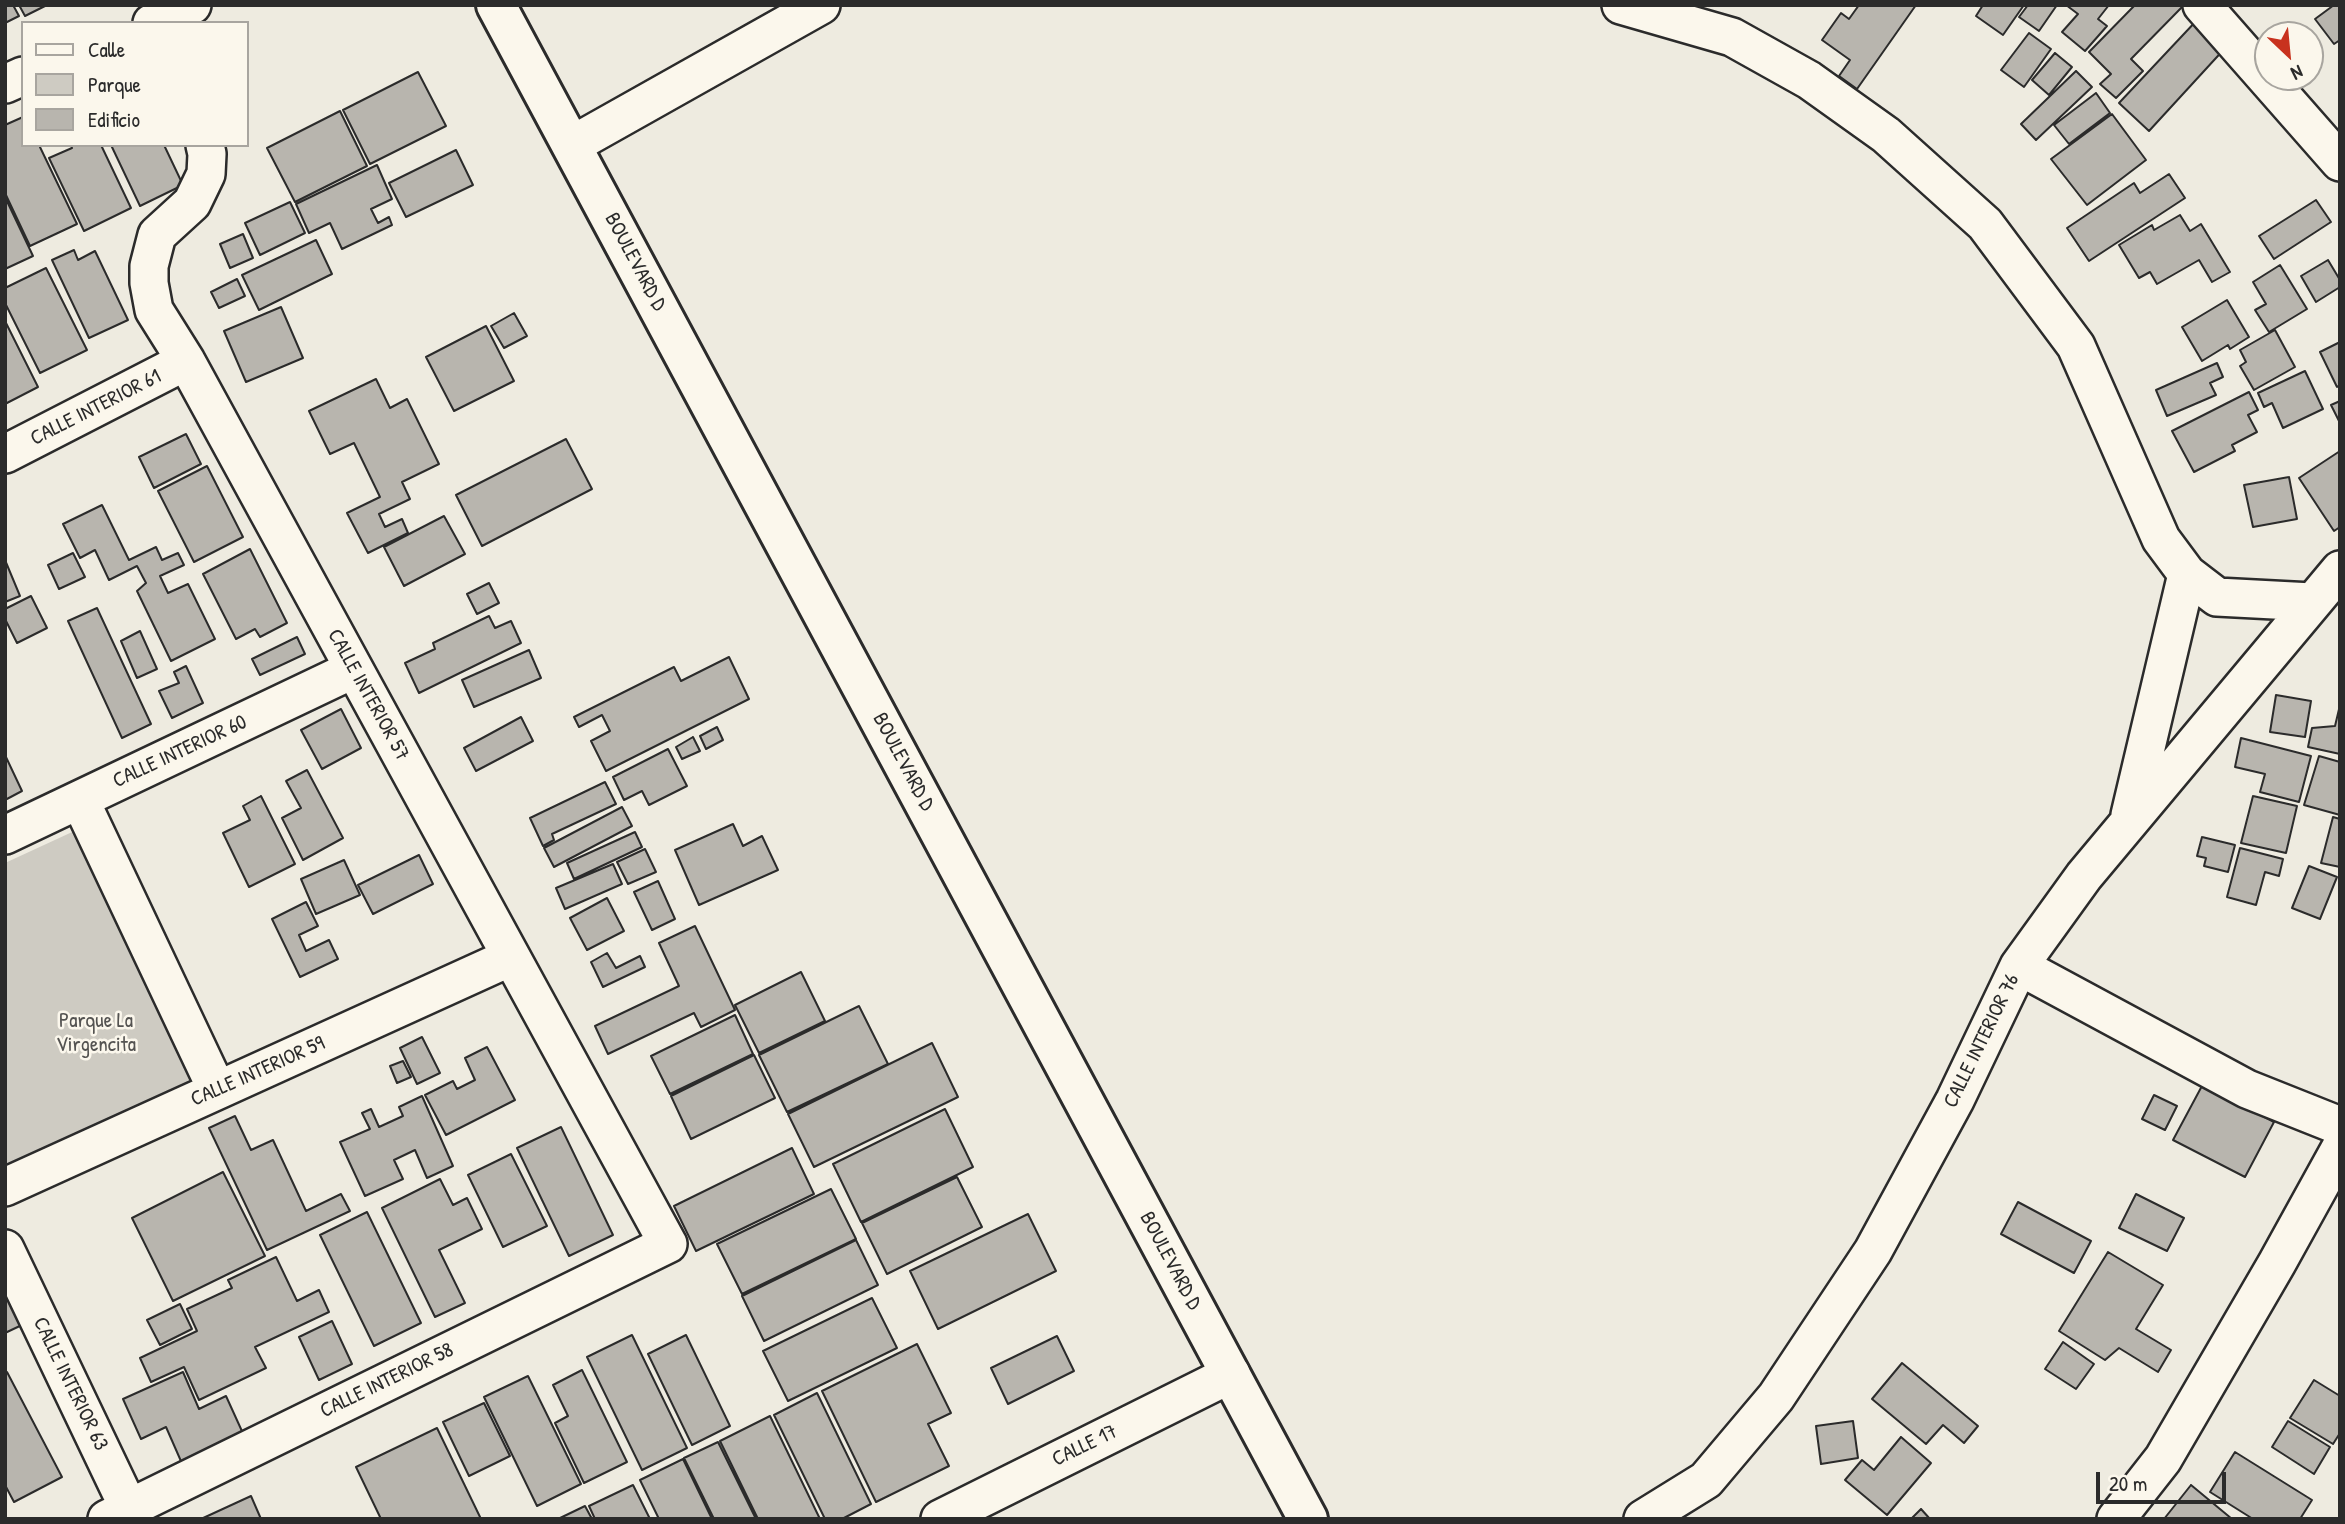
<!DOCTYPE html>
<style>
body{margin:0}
#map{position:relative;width:2345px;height:1524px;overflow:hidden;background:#eeebe0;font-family:"Patrick Hand",sans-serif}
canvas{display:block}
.frame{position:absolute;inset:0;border:7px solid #2b2b2b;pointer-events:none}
.legend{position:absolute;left:21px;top:21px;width:228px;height:126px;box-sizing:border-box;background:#fbf7ec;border:2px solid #a8a59f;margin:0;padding:9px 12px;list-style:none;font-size:21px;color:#2b2b2b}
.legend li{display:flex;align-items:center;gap:14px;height:35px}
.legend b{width:35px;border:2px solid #a8a59f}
.north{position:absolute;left:2254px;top:21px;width:70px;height:70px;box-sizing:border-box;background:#fbf7ec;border:2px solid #a8a59f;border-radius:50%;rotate:154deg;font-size:19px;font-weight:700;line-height:28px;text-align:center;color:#2b2b2b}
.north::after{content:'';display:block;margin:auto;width:24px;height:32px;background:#c8321e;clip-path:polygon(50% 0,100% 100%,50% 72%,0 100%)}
.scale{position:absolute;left:2096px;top:1472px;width:130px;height:32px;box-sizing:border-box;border:4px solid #2b2b2b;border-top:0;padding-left:9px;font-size:21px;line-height:24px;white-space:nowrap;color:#2b2b2b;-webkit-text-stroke:5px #fbf7ec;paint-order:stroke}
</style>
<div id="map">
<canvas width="2345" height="1524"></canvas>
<div class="frame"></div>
<ul class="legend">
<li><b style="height:9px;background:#fbf7ec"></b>Calle</li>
<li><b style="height:19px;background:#cecbc2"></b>Parque</li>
<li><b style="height:19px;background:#b8b5ae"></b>Edificio</li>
</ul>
<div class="north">N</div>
<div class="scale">20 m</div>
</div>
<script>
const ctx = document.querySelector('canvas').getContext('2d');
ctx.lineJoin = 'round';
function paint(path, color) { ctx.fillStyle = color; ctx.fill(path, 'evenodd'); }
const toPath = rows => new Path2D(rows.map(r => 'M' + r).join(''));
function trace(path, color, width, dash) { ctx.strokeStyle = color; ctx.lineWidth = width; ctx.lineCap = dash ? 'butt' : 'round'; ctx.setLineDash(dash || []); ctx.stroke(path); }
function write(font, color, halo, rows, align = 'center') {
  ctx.font = font + ' "Patrick Hand",sans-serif'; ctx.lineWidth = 5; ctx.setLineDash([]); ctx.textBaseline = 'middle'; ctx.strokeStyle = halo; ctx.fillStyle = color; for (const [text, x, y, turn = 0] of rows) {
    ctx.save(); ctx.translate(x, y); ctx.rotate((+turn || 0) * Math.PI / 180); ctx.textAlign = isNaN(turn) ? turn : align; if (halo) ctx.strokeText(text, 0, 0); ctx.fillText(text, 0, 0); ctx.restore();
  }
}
const green = toPath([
 [96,821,217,1076,5,1175,5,863]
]);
const building = toPath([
 [5,5,13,5,19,16,5,23,5,5],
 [19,5,47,5,25,16,19,5],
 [1859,5,1916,5,1857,89,1839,76,1850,60,1822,40,1841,13,1849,19,1859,5],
 [1983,5,2024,5,2003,35,1976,16,1983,5],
 [2028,5,2057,5,2039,31,2019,17,2028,5],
 [2066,5,2109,5,2098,19,2107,26,2085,51,2062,32,2078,14,2066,5],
 [2135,5,2184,5,2131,59,2143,71,2116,98,2100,84,2111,74,2089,52,2135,5],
 [2334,5,2340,5,2340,40,2334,44,2315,19,2334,5],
 [2198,19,2227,46,2149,131,2119,103,2198,19],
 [2029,33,2051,49,2024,87,2001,70,2029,33],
 [2055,53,2072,67,2049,95,2032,80,2055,53],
 [2076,71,2092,87,2036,140,2021,124,2076,71],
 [418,72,446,126,370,164,343,110,418,72],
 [2096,93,2110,113,2069,144,2054,125,2096,93],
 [340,111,367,166,295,202,267,148,340,111],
 [2112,114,2146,160,2087,205,2051,159,2112,114],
 [23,117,23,145,39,145,77,224,30,246,5,193,5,125,23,117],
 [71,145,101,145,131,208,84,231,49,158,72,148,71,145],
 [111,145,164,145,183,185,140,206,111,145],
 [456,150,473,185,406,217,389,183,456,150],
 [377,165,392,199,371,209,378,223,389,217,392,225,342,249,330,223,309,233,296,204,377,165],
 [2169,174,2185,198,2089,261,2067,228,2134,183,2140,193,2169,174],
 [5,197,33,256,5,269,5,197],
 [2316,200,2331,222,2274,259,2259,236,2316,200],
 [290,202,305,233,260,255,245,223,290,202],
 [2180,215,2190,231,2201,224,2230,272,2212,282,2199,260,2157,284,2150,272,2139,278,2119,245,2152,225,2154,230,2180,215],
 [243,234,253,258,230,268,220,244,243,234],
 [316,240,332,274,259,310,242,275,316,240],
 [74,250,78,260,95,251,128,320,89,338,52,260,74,250],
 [2328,260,2340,280,2340,287,2316,302,2301,276,2328,260],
 [2280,265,2307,309,2269,332,2255,310,2266,304,2253,282,2280,265],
 [46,268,87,350,40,373,5,303,5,288,46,268],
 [237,279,245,296,219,308,211,292,237,279],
 [2227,300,2249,337,2230,349,2228,345,2202,361,2182,327,2227,300],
 [281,307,303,358,246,382,224,331,281,307],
 [514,313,527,336,504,348,491,326,514,313],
 [5,321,38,387,5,404,5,321],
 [486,326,514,381,454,411,426,357,486,326],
 [2275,330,2295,367,2254,390,2240,366,2246,362,2240,350,2275,330],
 [2340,342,2340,385,2337,387,2320,352,2340,342],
 [2217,363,2223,377,2210,383,2216,395,2167,416,2156,390,2217,363],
 [2305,371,2323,409,2283,428,2272,403,2264,407,2258,393,2305,371],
 [376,379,390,408,407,399,439,464,402,482,410,499,379,514,385,527,402,519,408,533,368,553,347,513,380,497,354,443,330,454,309,411,376,379],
 [2249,392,2258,410,2248,415,2257,432,2232,445,2235,451,2194,472,2172,431,2249,392],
 [2340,401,2340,423,2331,405,2340,401],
 [186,434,201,464,154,488,139,457,186,434],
 [566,439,592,489,482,546,456,495,566,439],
 [2340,451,2340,527,2334,531,2299,478,2340,451],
 [207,466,243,537,194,562,158,491,207,466],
 [2289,477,2297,519,2253,527,2244,485,2289,477],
 [102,505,129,560,156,547,162,560,178,553,184,565,160,576,168,593,188,584,215,639,171,661,137,591,146,583,137,566,109,580,95,550,80,558,63,524,102,505],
 [444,516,465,554,404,586,384,547,444,516],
 [250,549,287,623,260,637,255,629,236,639,203,574,250,549],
 [73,553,85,577,59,589,48,565,73,553],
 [5,560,20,596,5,602,5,560],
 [489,583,499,603,477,614,467,594,489,583],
 [31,596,47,628,17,643,5,619,5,609,31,596],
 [97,608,151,724,122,738,68,621,97,608],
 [489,616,495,628,511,621,521,643,419,693,405,663,435,649,433,643,489,616],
 [140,631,157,669,137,678,121,641,140,631],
 [297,637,305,654,260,675,252,659,297,637],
 [529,650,541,678,474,707,462,680,529,650],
 [729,657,749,699,606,771,591,741,610,731,602,715,579,727,574,717,674,667,681,681,729,657],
 [186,666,203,703,172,718,159,691,179,683,174,672,186,666],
 [2276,695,2311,701,2305,737,2270,732,2276,695],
 [2340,705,2340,754,2308,747,2312,728,2335,726,2340,705],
 [341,709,361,748,322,769,301,730,341,709],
 [521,717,533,741,476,771,464,748,521,717],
 [717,727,723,740,706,749,700,736,717,727],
 [693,737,700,751,682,759,676,747,693,737],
 [2241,738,2311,756,2299,802,2260,792,2265,774,2235,767,2241,738],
 [668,749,687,786,649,805,642,791,624,800,613,777,668,749],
 [5,755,22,791,5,800,5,755],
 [2319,756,2340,762,2340,815,2304,805,2319,756],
 [307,770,343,838,303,860,282,818,301,808,286,781,307,770],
 [605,782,616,804,552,834,554,840,543,846,530,818,605,782],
 [261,796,295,864,249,887,223,833,250,820,243,806,261,796],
 [2253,796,2297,806,2286,853,2241,843,2253,796],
 [622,807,632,826,554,867,544,848,622,807],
 [2333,817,2340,819,2340,867,2321,863,2333,817],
 [733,824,743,846,762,836,778,870,699,905,675,850,733,824],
 [635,832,642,847,574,879,567,863,635,832],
 [2202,837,2235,845,2228,872,2204,866,2206,858,2197,856,2202,837],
 [2240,848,2283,859,2279,876,2265,872,2256,905,2227,897,2240,848],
 [645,849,656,872,628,884,617,862,645,849],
 [419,855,433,884,373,914,358,885,419,855],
 [344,860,360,895,316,914,301,879,344,860],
 [613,864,622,884,565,909,556,888,613,864],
 [2309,866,2337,877,2320,919,2292,908,2309,866],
 [658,881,675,919,652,930,634,892,658,881],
 [607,898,624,931,587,950,570,918,607,898],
 [306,902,318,926,299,935,306,951,329,940,338,959,300,977,272,919,306,902],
 [695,926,735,1010,701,1027,694,1013,608,1054,595,1026,679,986,659,943,695,926],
 [607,953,616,968,640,956,645,967,603,987,591,962,607,953],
 [801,972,825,1021,759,1053,735,1005,801,972],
 [859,1006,888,1064,787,1112,759,1055,859,1006],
 [735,1015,753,1054,670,1094,651,1056,735,1015],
 [422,1037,440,1073,417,1084,400,1048,422,1037],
 [932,1043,958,1097,814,1167,788,1114,932,1043],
 [487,1047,515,1100,446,1135,425,1095,453,1081,457,1089,475,1080,465,1058,487,1047],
 [754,1055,775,1098,691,1139,671,1096,754,1055],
 [403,1061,411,1077,397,1083,390,1066,403,1061],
 [2203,1084,2274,1122,2245,1177,2173,1140,2203,1084],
 [2154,1095,2177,1106,2165,1130,2142,1119,2154,1095],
 [422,1096,453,1166,427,1178,415,1150,394,1160,403,1179,365,1196,340,1142,370,1129,362,1113,371,1109,379,1127,403,1116,399,1107,422,1096],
 [945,1109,973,1167,861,1222,833,1164,945,1109],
 [235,1116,251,1150,273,1140,306,1211,341,1194,350,1211,267,1250,209,1128,235,1116],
 [561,1127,613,1235,569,1256,517,1148,561,1127],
 [792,1148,814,1194,696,1251,674,1206,792,1148],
 [511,1154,547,1226,503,1247,468,1175,511,1154],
 [223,1172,265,1256,173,1301,132,1218,223,1172],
 [957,1177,982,1227,887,1274,862,1223,957,1177],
 [440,1179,453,1205,467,1198,482,1229,439,1250,465,1303,435,1317,382,1208,440,1179],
 [831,1189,856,1239,742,1294,717,1244,831,1189],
 [2136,1194,2184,1218,2167,1251,2119,1228,2136,1194],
 [2018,1202,2091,1241,2074,1273,2001,1234,2018,1202],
 [367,1212,421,1323,374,1346,320,1235,367,1212],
 [1028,1214,1056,1271,938,1329,910,1271,1028,1214],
 [856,1240,878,1285,764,1341,742,1296,856,1240],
 [2108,1252,2163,1285,2136,1329,2171,1350,2158,1372,2119,1348,2105,1360,2059,1331,2108,1252],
 [276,1257,297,1301,319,1290,329,1312,255,1347,266,1368,199,1400,184,1367,151,1382,140,1358,197,1331,187,1309,232,1288,228,1280,276,1257],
 [5,1286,24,1324,5,1333,5,1286],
 [872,1298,897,1348,788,1401,763,1351,872,1298],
 [180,1304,192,1329,160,1345,147,1320,180,1304],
 [332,1321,352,1364,319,1380,299,1337,332,1321],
 [632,1335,687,1448,642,1470,587,1357,632,1335],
 [686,1335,730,1426,692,1445,648,1354,686,1335],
 [1057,1336,1074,1371,1008,1404,991,1368,1057,1336],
 [2063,1342,2094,1364,2076,1389,2045,1369,2063,1342],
 [917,1344,951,1413,928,1424,949,1466,876,1502,822,1391,917,1344],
 [1902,1363,1978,1426,1964,1443,1943,1425,1926,1444,1872,1399,1902,1363],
 [582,1370,627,1462,584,1483,555,1423,568,1416,553,1385,582,1370],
 [5,1372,7,1372,62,1477,14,1502,5,1485,5,1372],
 [183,1372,199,1409,226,1396,246,1440,184,1468,166,1427,141,1439,123,1399,183,1372],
 [528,1376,581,1484,537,1506,484,1397,528,1376],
 [2314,1380,2340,1396,2340,1433,2333,1444,2290,1418,2314,1380],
 [817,1393,871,1504,842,1519,825,1519,774,1415,817,1393],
 [484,1403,510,1456,469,1476,443,1422,484,1403],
 [770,1416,820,1519,758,1519,720,1441,770,1416],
 [1853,1421,1858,1458,1821,1464,1816,1426,1853,1421],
 [2288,1421,2330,1447,2314,1474,2272,1447,2288,1421],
 [437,1428,481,1519,381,1519,356,1467,437,1428],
 [1901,1437,1931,1463,1887,1515,1845,1480,1862,1460,1874,1470,1901,1437],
 [718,1442,756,1519,714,1519,684,1458,718,1442],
 [2235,1452,2312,1500,2300,1519,2253,1519,2210,1492,2235,1452],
 [683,1459,712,1519,659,1519,640,1480,683,1459],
 [633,1485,650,1519,595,1519,589,1506,633,1485],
 [2191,1485,2232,1519,2164,1519,2191,1485],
 [251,1496,261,1519,201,1519,251,1496],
 [585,1506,592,1519,558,1519,585,1506],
 [1921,1509,1930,1519,1911,1519,1921,1509]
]);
const minor = toPath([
 [1621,5,1732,37,1809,80,1886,135,1985,224,2076,346,2161,539,2187,574,2217,597,2312,602],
 [2202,5,2340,162],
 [152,23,192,5],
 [5,84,23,76],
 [572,145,821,5],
 [5,454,186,361],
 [80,800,217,1090],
 [2130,815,2187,574],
 [5,835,354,669],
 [2019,966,2247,1089,2340,1126],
 [5,1187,511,957],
 [5,1249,134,1519],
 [107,1519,668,1244,186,361,154,310,149,283,149,266,157,235,192,203,206,174,207,154,205,145],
 [940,1519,1231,1374],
 [1643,1519,1706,1480,1776,1397,1873,1251,1955,1100,2019,966,2084,876,2340,570],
 [2116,1519,2163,1459,2277,1263,2340,1149]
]);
const tertiary = toPath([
 [496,5,1308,1519]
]);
const streetNames = [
 ["BOULEVARD D",635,262,62],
 ["CALLE INTERIOR 61",96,408,-27],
 ["CALLE INTERIOR 57",368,695,61],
 ["CALLE INTERIOR 60",180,752,-25],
 ["BOULEVARD D",903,762,62],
 ["CALLE INTERIOR 76",1982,1041,-64],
 ["CALLE INTERIOR 59",258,1072,-24],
 ["BOULEVARD D",1170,1261,62],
 ["CALLE INTERIOR 58",387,1381,-26],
 ["CALLE INTERIOR 63",70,1384,64],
 ["CALLE 17",1085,1446,-26]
];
const parkNames = [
 ["Parque La",96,1021],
 ["Virgencita",96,1045]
];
paint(green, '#cecbc2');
paint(building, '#b8b5ae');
trace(building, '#2b2b2b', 2);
trace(minor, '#2b2b2b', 42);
trace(tertiary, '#2b2b2b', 44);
trace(minor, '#fbf7ec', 37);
trace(tertiary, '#fbf7ec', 38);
write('21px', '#2b2b2b', '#fbf7ec', streetNames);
write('21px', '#545351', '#fbf7ec', parkNames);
</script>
